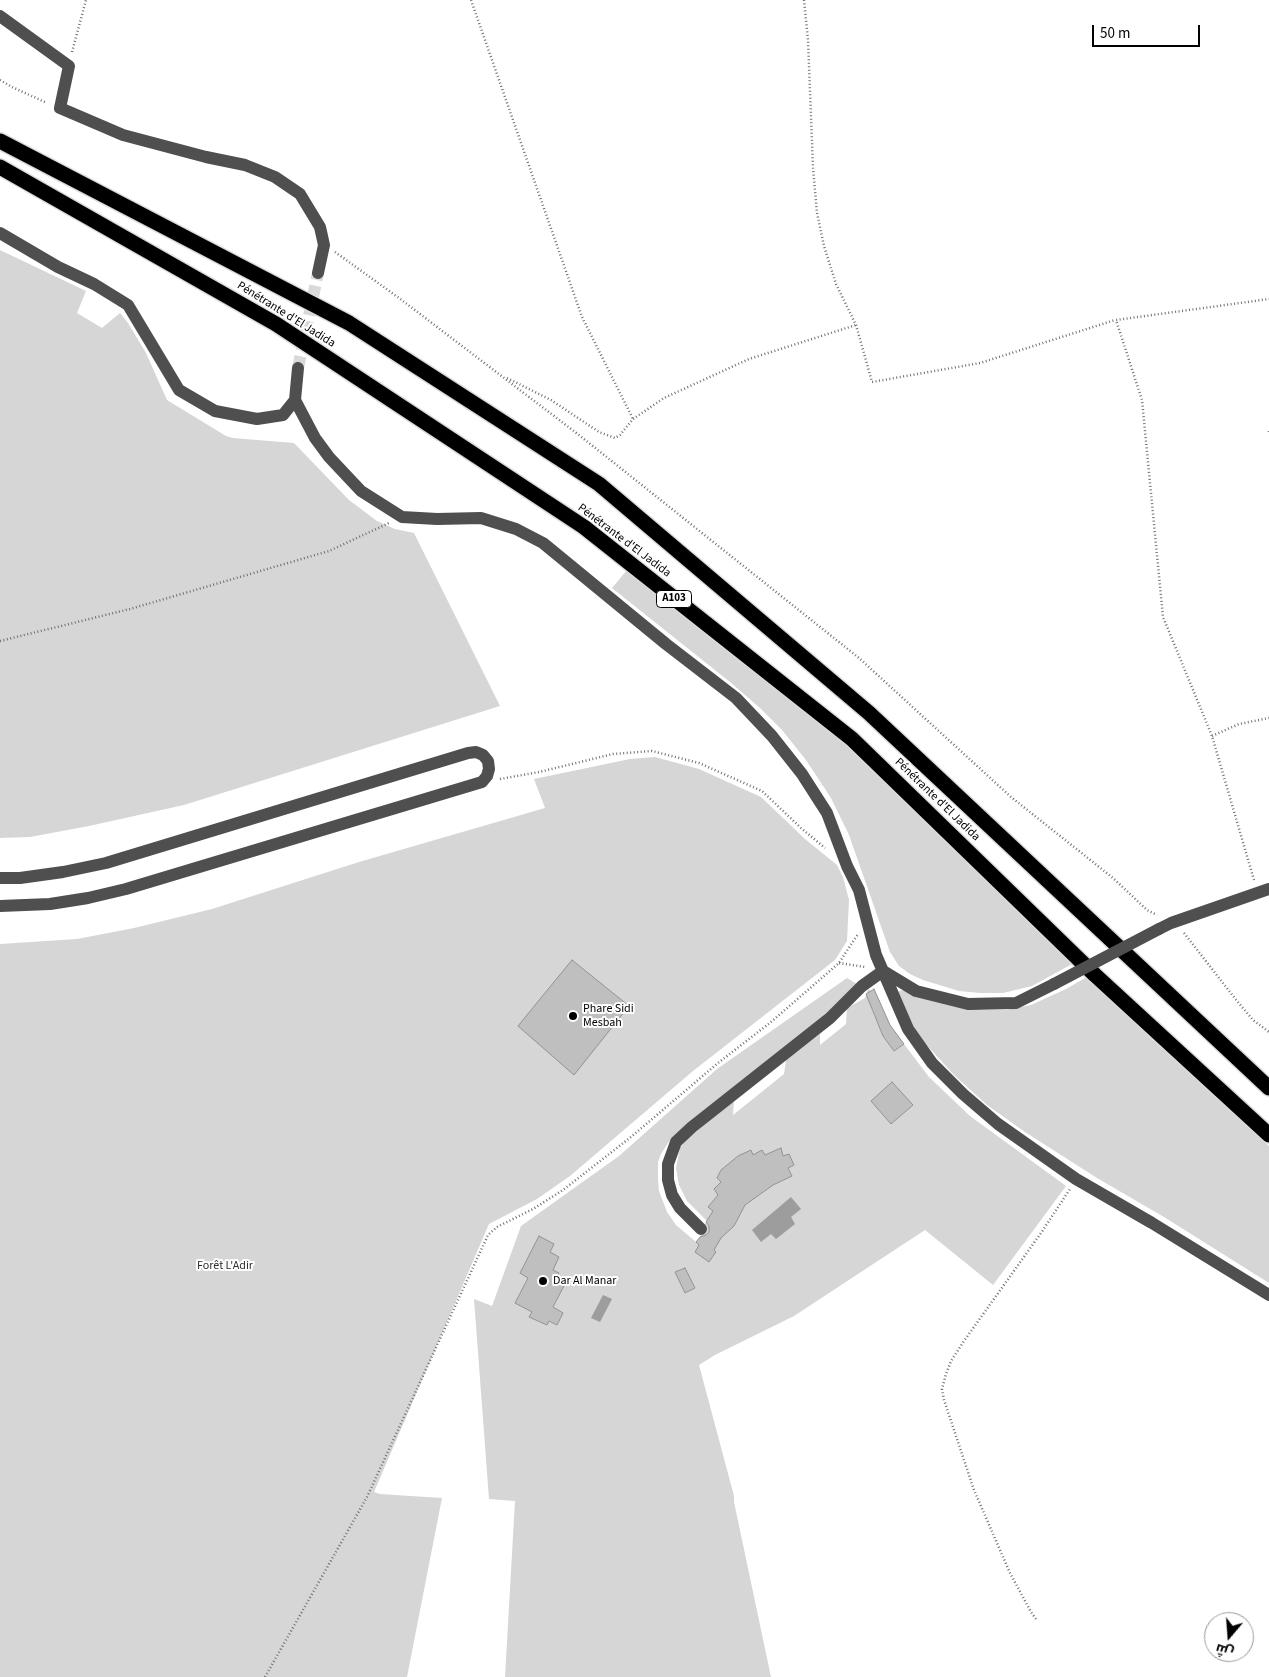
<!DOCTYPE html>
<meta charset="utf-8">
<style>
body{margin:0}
#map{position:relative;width:1269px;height:1677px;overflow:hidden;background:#fff;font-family:"Source Sans 3",Cairo,sans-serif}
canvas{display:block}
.north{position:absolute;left:1204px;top:1612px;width:50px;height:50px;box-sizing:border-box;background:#fff;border:1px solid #999;border-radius:50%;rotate:198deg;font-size:14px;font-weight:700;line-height:20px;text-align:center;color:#000}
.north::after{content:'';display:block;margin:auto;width:18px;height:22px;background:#000;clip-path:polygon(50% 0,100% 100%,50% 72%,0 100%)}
.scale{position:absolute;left:1092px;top:25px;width:108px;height:22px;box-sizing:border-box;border:2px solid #000;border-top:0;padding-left:6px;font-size:15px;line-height:18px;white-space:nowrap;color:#000;-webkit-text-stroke:4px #fff;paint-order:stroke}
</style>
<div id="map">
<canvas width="1269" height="1677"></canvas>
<div class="north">ش</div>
<div class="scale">50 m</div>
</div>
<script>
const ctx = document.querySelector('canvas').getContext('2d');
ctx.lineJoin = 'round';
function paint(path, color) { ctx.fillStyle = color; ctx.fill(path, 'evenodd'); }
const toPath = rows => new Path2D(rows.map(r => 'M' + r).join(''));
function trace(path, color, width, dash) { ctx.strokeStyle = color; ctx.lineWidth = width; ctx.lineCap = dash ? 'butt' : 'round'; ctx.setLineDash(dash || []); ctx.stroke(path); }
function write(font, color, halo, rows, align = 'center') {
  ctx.font = font + ' "Source Sans 3",sans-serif'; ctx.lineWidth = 4; ctx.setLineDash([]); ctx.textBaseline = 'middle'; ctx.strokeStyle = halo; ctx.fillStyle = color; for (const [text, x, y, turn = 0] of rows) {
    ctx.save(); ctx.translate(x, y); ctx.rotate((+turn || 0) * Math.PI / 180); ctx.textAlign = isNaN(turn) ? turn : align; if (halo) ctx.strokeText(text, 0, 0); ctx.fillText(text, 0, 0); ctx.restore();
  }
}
const green = toPath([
 [0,250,86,291,77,313,102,328,120,313,128,323,146,353,167,400,226,436,233,438,294,443,349,500,377,521,395,529,414,533,500,706,184,805,89,826,30,837,0,838],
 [627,570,849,747,1074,963,1032,986,1003,993,980,993,959,991,923,980,910,974,899,966,890,952,849,835,831,798,806,760,782,730,760,708,730,682,612,588],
 [655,757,699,769,761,797,805,839,837,865,843,877,849,900,847,941,835,960,693,1071,570,1176,537,1199,489,1224,374,1492,380,1494,442,1498,407,1677,0,1677,0,944,77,939,134,928,212,909,359,862,545,808,534,779,630,759],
 [1087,977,1269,1146,1269,1283,1164,1217,1097,1178,1025,1132,987,1105,954,1075,924,1042,908,1019,898,994,899,991,904,990,983,1010,1007,1010,1031,1005,1066,989],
 [847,978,857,984,835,1008,690,1121,668,1143,661,1154,658,1162,658,1180,659,1191,667,1212,676,1225,696,1242,702,1234,699,1232,707,1221,687,1201,679,1185,676,1168,680,1148,684,1143,711,1118,734,1101,733,1115,784,1074,786,1060,820,1034,820,1045,846,1024,847,1008,865,998,868,989,876,994,880,1002,871,1007,883,1036,894,1051,904,1044,929,1077,970,1116,1066,1186,993,1285,925,1230,794,1316,715,1355,699,1365,734,1496,734,1502,771,1677,505,1677,515,1501,489,1499,474,1299,492,1306,521,1226,619,1156,717,1069]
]);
const water = toPath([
 [791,1197,801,1209,791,1217,795,1224,776,1239,771,1234,761,1242,752,1230],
 [603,1295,612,1299,600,1322,591,1318]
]);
const building = toPath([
 [572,960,629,1006,574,1075,518,1026,572,960],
 [874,989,890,1025,904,1044,894,1051,883,1036,866,994,874,989],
 [892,1082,913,1105,891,1124,871,1101,892,1082],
 [781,1148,783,1156,789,1154,794,1165,788,1168,792,1176,773,1185,745,1205,734,1226,721,1238,714,1250,716,1252,709,1262,695,1252,699,1245,696,1242,700,1237,706,1235,709,1232,709,1226,706,1222,713,1211,708,1207,718,1195,714,1189,721,1182,717,1178,721,1170,738,1156,751,1150,753,1155,762,1150,765,1155,781,1148],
 [539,1236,554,1244,550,1252,559,1257,553,1270,559,1273,556,1279,565,1284,553,1307,563,1313,557,1325,549,1321,547,1325,529,1317,532,1312,515,1303,528,1278,520,1273,539,1236],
 [685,1268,695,1288,685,1293,675,1272,685,1268]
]);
const minorTunnel = toPath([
 [298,368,318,273]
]);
const path = toPath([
 [471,0,582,317,633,419],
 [804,0,808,40,813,168,817,213,824,246,836,284,856,325,872,382,980,363,1115,320],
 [72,52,86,0],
 [0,80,12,87,47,103],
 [335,252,399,298,579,435,859,658,1011,797,1113,878,1147,910,1157,915],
 [507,378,551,400,599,432,615,438,620,435,633,419,664,398,749,359,856,325],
 [1269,431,1269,432],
 [0,641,130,609,329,551,389,523],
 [1212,736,1239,724,1269,718],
 [500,779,539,772,613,754,652,751,699,763,762,791,801,828,825,848],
 [1254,880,1212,736,1163,617,1142,400,1116,320,1269,299],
 [1184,933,1237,1001,1253,1020,1269,1032],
 [839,963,865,967],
 [1036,1619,1031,1612,1010,1573,974,1490,944,1400,942,1389,946,1374,951,1361,964,1341,1041,1233,1070,1189],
 [265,1677,367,1497,488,1235,497,1227,533,1209,563,1190,631,1137,718,1063,771,1022,839,963,858,934]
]);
const minor = toPath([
 [0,16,69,66,60,108,123,135,206,157,245,165,275,177,300,194,320,227,324,245,318,273],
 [0,233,58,267,94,284,128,305,179,390,215,411,257,419,283,415,295,400],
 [298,368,295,400,315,438,329,457,361,491,402,517,437,519,481,518,516,529,543,543,666,644,736,698,772,736,802,774,827,813,847,866,859,890,876,955,908,1029,932,1063,963,1094,998,1124,1076,1179,1152,1223,1269,1295],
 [0,878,20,878,63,872,106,863,468,753,476,752,483,755,488,761,489,769,487,776,482,782,126,889,88,898,50,904,0,906],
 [1159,929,1171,923,1269,889],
 [701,1229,680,1208,672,1195,668,1180,668,1164,676,1142,692,1127,830,1018,862,986,883,971,916,991,968,1004,1016,1003,1054,984]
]);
const highway = toPath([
 [0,141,349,323,599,484,869,713,1269,1088],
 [0,167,276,324,584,527,852,739,1095,975,1269,1135]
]);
const minorBridge = toPath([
 [1054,984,1159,929]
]);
const markers = [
 [573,1016,5,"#000"],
 [543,1281,5,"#000"]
];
const shields = [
 [674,599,35]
];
const shieldNames = [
 ["A103",674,599]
];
const streetNames = [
 ["Pénétrante d'El Jadida",286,315,32],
 ["Pénétrante d'El Jadida",624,541,37],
 ["Pénétrante d'El Jadida",937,800,44]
];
const poiNames = [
 ["Phare Sidi",583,1009],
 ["Mesbah",583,1023],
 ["Dar Al Manar",553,1281]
];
const parkNames = [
 ["Forêt L'Adir",225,1266]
];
paint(green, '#d6d6d6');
paint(water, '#9d9d9d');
paint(building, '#bfbfbf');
trace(building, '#939393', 1);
trace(minorTunnel, '#d9d9d9', 12, [12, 6]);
trace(highway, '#dbdbdb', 18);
trace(path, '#717171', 2.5, [1, 2.5]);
trace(minor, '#4f4f4f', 12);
trace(highway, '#000', 15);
trace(minorBridge, '#4f4f4f', 12);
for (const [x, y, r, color] of markers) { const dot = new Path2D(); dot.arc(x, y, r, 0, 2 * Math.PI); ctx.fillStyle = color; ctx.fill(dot); trace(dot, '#fff', 2); }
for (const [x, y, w] of shields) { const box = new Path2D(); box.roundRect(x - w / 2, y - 8.5, w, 17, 4); ctx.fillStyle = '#fff'; ctx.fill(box); trace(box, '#000', 1); }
write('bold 11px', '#000', null, shieldNames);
write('12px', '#000', '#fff', streetNames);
write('12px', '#000', '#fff', poiNames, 'left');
write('12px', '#2d2d2d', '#fff', parkNames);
</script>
